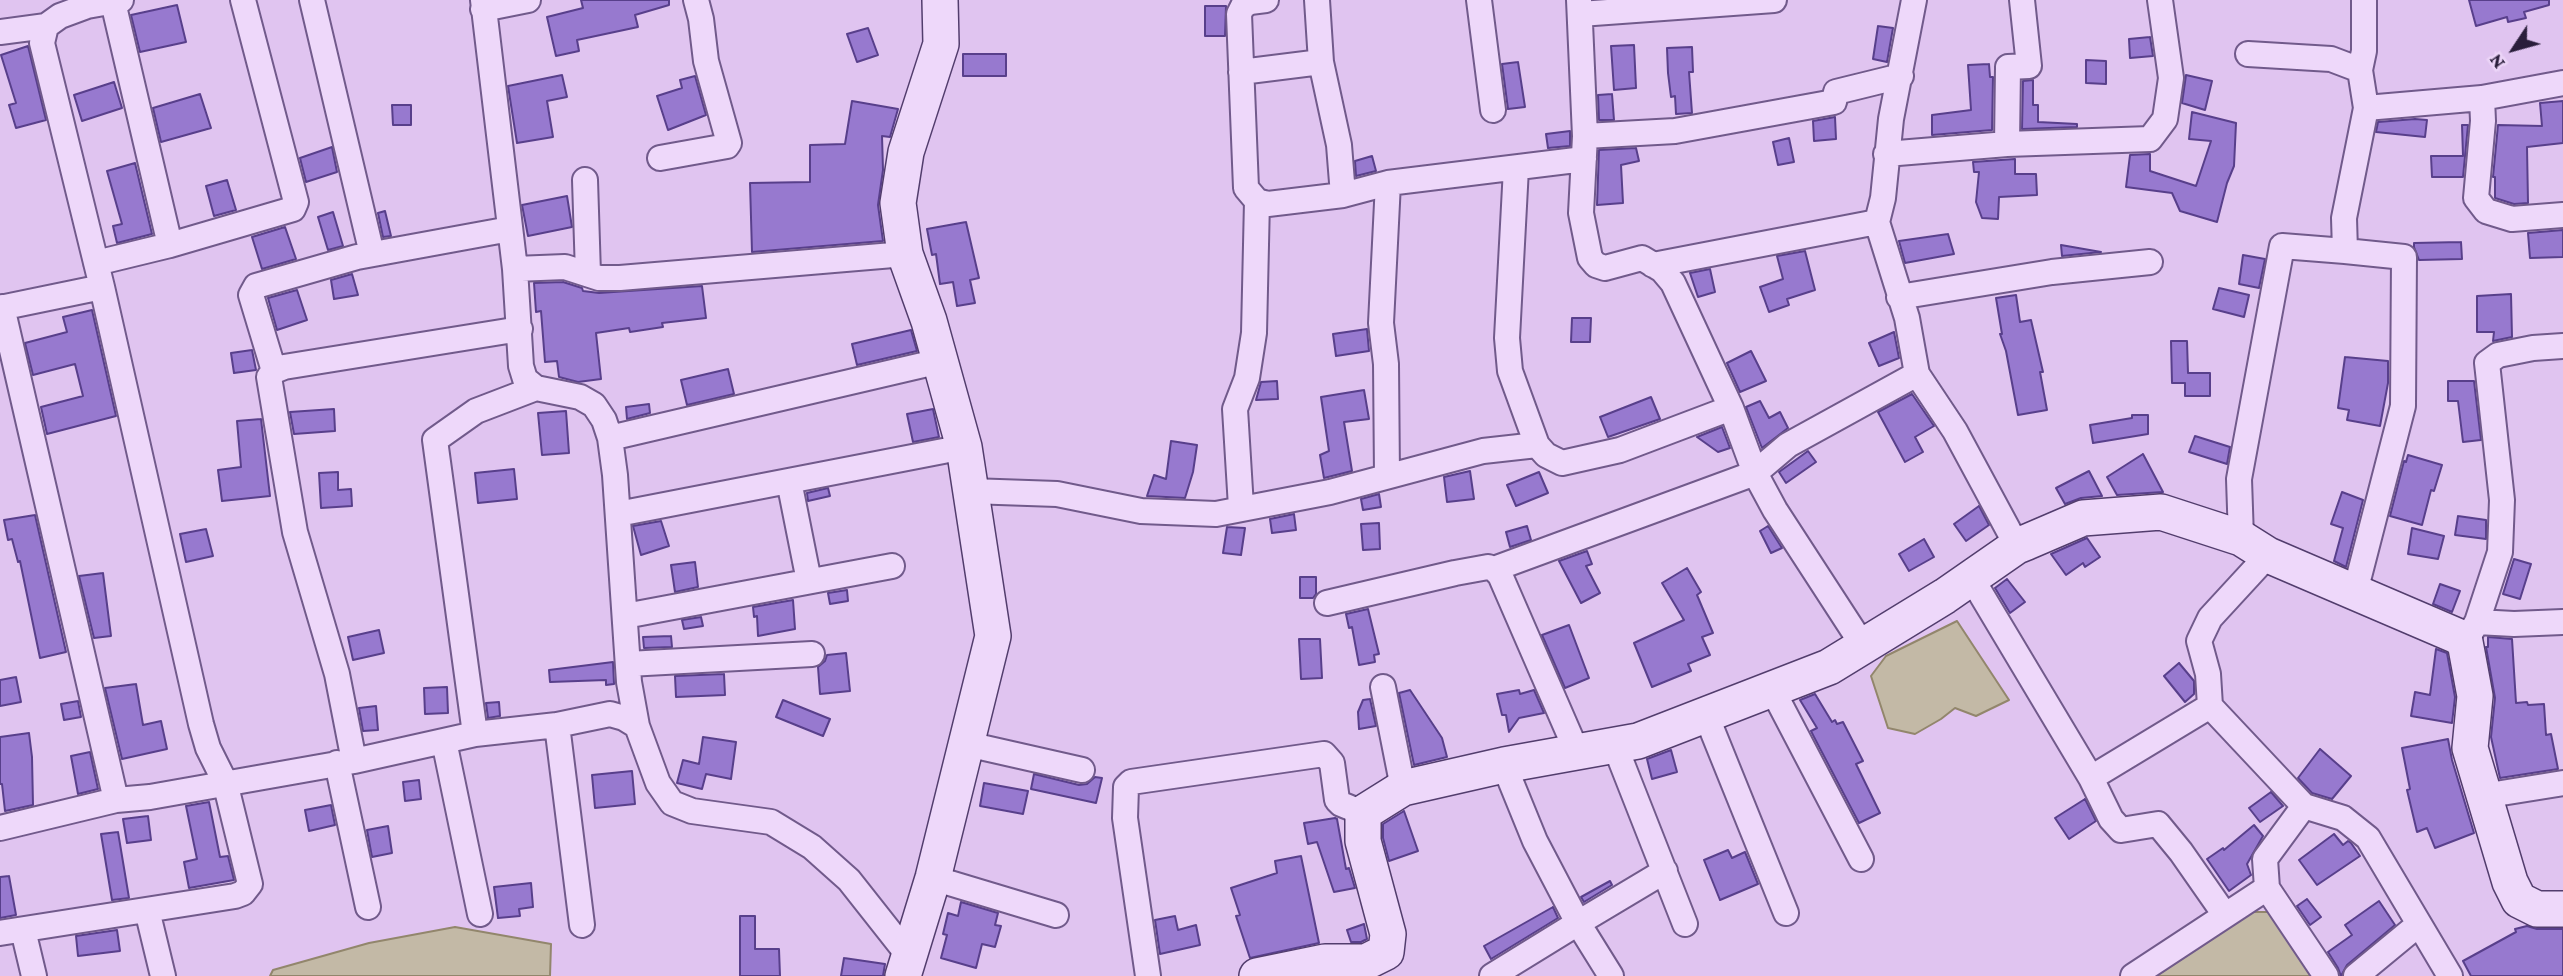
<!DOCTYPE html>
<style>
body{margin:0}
#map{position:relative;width:2563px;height:976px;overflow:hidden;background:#e0c4f0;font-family:"Crimson Pro",serif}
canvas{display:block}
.north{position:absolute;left:2479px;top:14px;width:70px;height:70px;-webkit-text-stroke:5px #ebd4f7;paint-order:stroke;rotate:234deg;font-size:19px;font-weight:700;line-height:28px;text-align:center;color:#2a1e3b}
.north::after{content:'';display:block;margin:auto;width:24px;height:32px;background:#2a1e3b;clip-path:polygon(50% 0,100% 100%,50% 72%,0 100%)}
</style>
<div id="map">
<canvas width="2563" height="976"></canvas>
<div class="north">N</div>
</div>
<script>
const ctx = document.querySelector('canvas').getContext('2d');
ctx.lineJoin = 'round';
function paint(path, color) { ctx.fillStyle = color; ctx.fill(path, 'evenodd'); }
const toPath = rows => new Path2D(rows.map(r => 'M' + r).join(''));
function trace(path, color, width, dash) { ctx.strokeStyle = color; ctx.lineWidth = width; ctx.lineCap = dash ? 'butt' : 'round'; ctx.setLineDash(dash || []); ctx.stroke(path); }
const water = toPath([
 [1957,621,2009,700,1976,716,1955,708,1941,719,1915,734,1888,728,1871,676,1886,656,1957,621],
 [2253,912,2272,912,2313,976,2156,976,2253,912],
 [455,927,551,944,550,976,270,976,273,970,369,943,455,927]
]);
const building = toPath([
 [581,0,669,0,669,5,635,15,638,27,577,40,579,51,556,56,547,17,583,8,581,0],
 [2469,0,2549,0,2549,5,2524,12,2526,18,2508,22,2507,17,2476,26,2469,0],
 [177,5,186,42,140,52,131,15,177,5],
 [1205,6,1226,6,1225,36,1205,36,1205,6],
 [1878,26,1893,28,1887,62,1873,59,1878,26],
 [868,28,878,55,857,62,847,34,868,28],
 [2150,37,2153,56,2130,58,2129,39,2150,37],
 [1634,45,1636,88,1614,90,1611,46,1634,45],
 [28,46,46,120,16,128,9,105,16,103,1,55,28,46],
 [1692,47,1693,72,1689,72,1692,113,1676,114,1675,96,1671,97,1668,73,1667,48,1692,47],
 [963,54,1006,54,1006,76,963,76,963,54],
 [2086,60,2106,61,2106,84,2086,83,2086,60],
 [1518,62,1525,107,1508,109,1502,64,1518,62],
 [1989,64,1990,77,1993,77,1992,130,1932,135,1932,115,1971,110,1968,65,1989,64],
 [562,75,567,97,547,101,553,137,517,143,508,86,562,75],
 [2186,75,2212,81,2205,110,2182,103,2186,75],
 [695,76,706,115,668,130,657,96,682,88,680,80,695,76],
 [2033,80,2033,105,2038,105,2038,122,2077,124,2077,127,2022,129,2023,81,2033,80],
 [114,82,122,108,82,121,74,95,114,82],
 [200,94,211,128,161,142,153,108,200,94],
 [1612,94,1614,120,1599,120,1598,95,1612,94],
 [852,101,898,109,890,137,882,136,883,170,878,205,883,241,752,252,750,183,810,182,810,145,845,144,852,101],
 [2563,101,2563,143,2527,147,2528,203,2514,204,2495,198,2495,177,2493,177,2498,125,2542,126,2540,103,2563,101],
 [392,105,411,105,411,125,393,125,392,105],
 [2192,112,2236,123,2234,166,2227,183,2217,222,2180,211,2172,193,2126,187,2130,155,2150,154,2150,171,2196,186,2211,141,2189,139,2192,112],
 [1835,117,1836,139,1814,141,1813,121,1835,117],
 [2415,119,2427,120,2425,137,2376,132,2378,122,2415,119],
 [2462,125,2468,125,2463,177,2432,177,2431,156,2463,156,2462,125],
 [1570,131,1570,146,1548,148,1546,134,1570,131],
 [1789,138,1794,162,1778,165,1773,142,1789,138],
 [332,147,337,172,306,182,300,158,332,147],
 [1636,148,1639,161,1621,165,1623,203,1597,205,1599,150,1636,148],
 [1372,156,1376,171,1356,176,1355,161,1372,156],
 [2015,159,2015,174,2036,174,2037,195,1999,197,1998,219,1982,218,1976,202,1979,172,1974,172,1973,162,2015,159],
 [135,163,152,234,117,243,113,226,122,224,107,171,135,163],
 [227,180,236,210,214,216,206,186,227,180],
 [567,196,572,227,528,236,522,205,567,196],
 [385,211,391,236,383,237,378,213,385,211],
 [333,212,343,246,328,250,318,217,333,212],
 [966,222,979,278,970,280,975,303,957,306,953,282,940,284,936,254,932,255,927,229,966,222],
 [285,227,296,259,262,269,252,237,285,227],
 [2563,230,2563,257,2530,258,2528,233,2563,230],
 [1948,234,1954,254,1905,263,1899,241,1948,234],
 [2461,242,2462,259,2419,260,2414,247,2414,243,2461,242],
 [2061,245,2101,252,2062,256,2061,245],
 [1805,251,1815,290,1787,299,1789,305,1769,312,1760,287,1783,279,1777,256,1805,251],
 [2243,255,2265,259,2259,288,2239,284,2243,255],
 [1710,269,1715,292,1698,297,1690,273,1710,269],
 [352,274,358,295,334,299,331,280,352,274],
 [563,282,582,288,583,291,599,293,702,286,706,318,662,323,663,327,630,332,629,328,596,333,601,379,578,382,559,377,557,361,545,362,541,311,536,312,534,283,563,282],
 [2219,288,2249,295,2244,317,2213,309,2219,288],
 [297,290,307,320,277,330,268,298,297,290],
 [2511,294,2512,337,2493,341,2494,332,2477,332,2477,296,2511,294],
 [2016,295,2020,322,2031,320,2043,372,2040,372,2047,410,2018,415,2006,351,2000,334,2002,334,1996,298,2016,295],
 [92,310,116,416,47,434,41,407,83,396,75,364,33,375,25,343,67,332,63,317,92,310],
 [1572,318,1591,318,1590,342,1571,342,1572,318],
 [1367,329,1369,351,1336,356,1333,334,1367,329],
 [911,330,917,351,857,365,852,344,911,330],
 [1894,332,1899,358,1879,366,1869,343,1894,332],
 [2171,341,2187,341,2188,373,2210,373,2210,396,2185,396,2185,383,2172,383,2171,341],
 [252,350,256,370,234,373,231,353,252,350],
 [1751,351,1766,381,1740,392,1727,363,1751,351],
 [2345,357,2388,361,2388,383,2380,426,2347,420,2349,410,2338,408,2345,357],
 [728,369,734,394,687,405,681,380,728,369],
 [1277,381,1278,399,1256,400,1261,382,1277,381],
 [2448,381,2474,381,2481,440,2463,442,2458,401,2448,401,2448,381],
 [1364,390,1369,419,1344,422,1352,471,1324,478,1320,455,1329,451,1321,397,1364,390],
 [1912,394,1934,426,1915,437,1923,452,1905,462,1878,412,1912,394],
 [1651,397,1660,419,1608,437,1600,417,1651,397],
 [1760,401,1769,418,1780,412,1788,428,1762,448,1746,407,1760,401],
 [649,404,650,413,627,419,626,407,649,404],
 [334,409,335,431,294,434,290,412,334,409],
 [933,409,939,437,913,442,907,414,933,409],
 [566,411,569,453,542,455,538,413,566,411],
 [2132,415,2148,415,2148,434,2093,443,2090,425,2132,418,2132,415],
 [261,419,270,496,222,501,218,470,241,467,237,421,261,419],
 [1722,427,1730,448,1718,452,1697,437,1722,427],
 [2195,436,2230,447,2227,464,2189,452,2195,436],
 [1171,441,1197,445,1193,472,1185,498,1147,496,1154,475,1166,479,1171,441],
 [1808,451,1816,462,1786,483,1779,472,1808,451],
 [2143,454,2163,492,2117,495,2107,477,2143,454],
 [2408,455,2442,465,2434,491,2431,490,2422,525,2390,516,2404,461,2406,462,2408,455],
 [514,469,517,499,478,503,475,473,514,469],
 [1470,471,1474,499,1447,502,1444,477,1470,471],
 [2089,471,2102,496,2081,498,2065,504,2056,488,2089,471],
 [338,472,338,490,351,489,352,506,321,508,319,473,338,472],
 [1539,472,1548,493,1516,506,1507,485,1539,472],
 [828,488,830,496,808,501,807,493,828,488],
 [2342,492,2363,500,2346,567,2334,561,2343,528,2331,524,2342,492],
 [1379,494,1381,507,1363,510,1361,499,1379,494],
 [1979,506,1989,525,1966,541,1954,524,1979,506],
 [1294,514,1296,530,1272,533,1270,519,1294,514],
 [35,515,66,652,40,658,20,561,18,562,12,539,8,540,4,520,35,515],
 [2458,516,2486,520,2486,539,2455,535,2458,516],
 [661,521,669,546,641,555,633,526,661,521],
 [1379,523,1380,549,1363,550,1361,524,1379,523],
 [1527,526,1531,540,1510,547,1506,532,1527,526],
 [1768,526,1782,548,1771,553,1760,531,1768,526],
 [1227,527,1245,528,1241,555,1223,553,1227,527],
 [2412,528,2444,536,2438,559,2408,554,2412,528],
 [206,529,213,556,186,562,180,534,206,529],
 [2087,538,2100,557,2085,567,2083,563,2066,575,2051,554,2087,538],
 [1924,539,1934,557,1909,571,1899,554,1924,539],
 [1587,551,1592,564,1586,566,1600,593,1581,603,1559,561,1587,551],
 [2514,559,2531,564,2520,599,2503,594,2514,559],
 [695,562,698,587,675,592,671,565,695,562],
 [1687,568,1701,592,1697,595,1713,633,1702,637,1710,655,1688,664,1691,671,1652,687,1634,643,1684,620,1662,583,1687,568],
 [103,573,111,636,94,638,79,576,103,573],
 [1300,577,1316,577,1316,594,1313,598,1300,598,1300,577],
 [2007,579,2025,602,2010,613,1995,588,2007,579],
 [2440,584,2460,591,2452,612,2433,604,2440,584],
 [847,590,848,601,830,604,828,593,847,590],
 [793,600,795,629,758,636,757,616,754,617,753,607,793,600],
 [1368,609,1379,654,1374,655,1375,662,1359,665,1352,627,1349,628,1346,614,1368,609],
 [701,617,703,626,684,629,682,620,701,617],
 [1569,625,1589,678,1565,688,1542,635,1569,625],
 [379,630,384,653,353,660,348,637,379,630],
 [671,636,672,647,644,648,643,637,671,636],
 [2488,637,2512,639,2516,703,2527,702,2528,705,2544,704,2546,735,2551,734,2558,769,2500,778,2491,737,2495,698,2486,647,2488,647,2488,637],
 [1299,639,1320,639,1322,678,1301,679,1299,639],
 [2436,649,2447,653,2455,697,2452,723,2411,716,2415,692,2430,695,2436,649],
 [846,653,850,691,820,694,818,667,825,661,827,655,846,653],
 [613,662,614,684,606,685,606,680,550,682,549,670,613,662],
 [2179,663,2194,681,2194,694,2185,702,2164,676,2179,663],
 [724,674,725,695,676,697,675,676,724,674],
 [16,677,21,702,0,706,0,680,16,677],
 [136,684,143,725,161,721,167,749,122,759,105,688,136,684],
 [447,687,448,713,425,714,424,688,447,687],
 [1410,690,1442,738,1447,757,1414,765,1399,693,1410,690],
 [1519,690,1520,694,1534,690,1544,713,1519,718,1509,732,1506,715,1502,715,1497,694,1519,690],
 [1815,694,1832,722,1835,720,1837,724,1843,722,1863,761,1856,764,1880,813,1859,823,1814,737,1811,731,1817,728,1800,700,1815,694],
 [1370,699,1376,726,1359,729,1358,712,1363,700,1370,699],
 [783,700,830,719,823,736,776,717,783,700],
 [78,701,81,717,64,720,61,704,78,701],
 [499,702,500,716,488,718,486,703,499,702],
 [376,706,378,730,363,731,359,708,376,706],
 [29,733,32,757,33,805,5,811,2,784,0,784,0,737,29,733],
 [703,737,736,742,731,779,706,774,702,789,677,783,683,760,699,764,703,737],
 [2448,739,2452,760,2474,833,2435,848,2427,828,2417,832,2407,790,2410,789,2402,748,2448,739],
 [2320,749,2351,776,2332,799,2312,793,2298,778,2320,749],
 [1671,750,1677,772,1652,779,1647,759,1671,750],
 [90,752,98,789,78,794,71,756,90,752],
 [632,771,635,804,595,808,592,775,632,771],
 [1034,774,1079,785,1087,784,1095,777,1102,778,1096,803,1031,789,1034,774],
 [419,780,421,799,405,801,403,782,419,780],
 [984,783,1028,791,1023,814,980,806,984,783],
 [2271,792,2283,806,2260,822,2249,808,2271,792],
 [2085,799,2096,821,2069,839,2055,818,2085,799],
 [209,802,220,857,228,856,234,880,189,888,184,862,197,859,186,806,209,802],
 [331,805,335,825,309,831,305,810,331,805],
 [1404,811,1418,851,1389,861,1383,838,1383,824,1404,811],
 [148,816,151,840,127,843,123,819,148,816],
 [1335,818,1337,819,1346,869,1349,868,1355,888,1334,892,1317,842,1308,844,1304,823,1335,818],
 [2254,825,2263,836,2247,864,2251,875,2229,891,2207,859,2223,848,2224,850,2254,825],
 [388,826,392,853,372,857,367,830,388,826],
 [118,832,129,898,112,900,101,834,118,832],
 [2334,834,2343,845,2348,841,2351,843,2360,856,2317,885,2299,860,2334,834],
 [1728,850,1732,858,1745,852,1758,884,1720,900,1704,860,1728,850],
 [1301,856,1319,943,1250,958,1236,916,1240,915,1231,888,1277,873,1275,861,1301,856],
 [9,876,16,915,0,918,0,877,9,876],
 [1610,881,1612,885,1584,902,1581,897,1610,881],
 [531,883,533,907,519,909,520,916,498,918,494,887,531,883],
 [2307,899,2321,917,2310,925,2297,906,2307,899],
 [2379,901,2395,925,2347,965,2341,976,2338,968,2328,952,2352,935,2345,925,2379,901],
 [961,902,998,913,995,925,1001,926,995,947,982,944,976,968,941,958,947,935,943,934,948,913,958,916,961,902],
 [1553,907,1558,918,1491,959,1484,946,1553,907],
 [740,916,755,916,755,949,779,949,780,976,740,976,740,916],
 [1175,916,1178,930,1196,925,1200,945,1160,954,1155,920,1175,916],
 [1364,924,1367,939,1361,942,1351,942,1347,930,1364,924],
 [2527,926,2537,929,2563,929,2563,976,2471,976,2463,961,2516,932,2515,929,2527,926],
 [117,930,120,951,78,956,76,936,117,930],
 [844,958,885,964,883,976,841,976,844,958]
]);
const street = toPath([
 [312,0,372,254],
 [483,0,515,269,521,366,525,379,536,388,580,397,594,405,604,420,610,438,615,475,629,682,637,726],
 [1266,0,1250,2,1243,6,1239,14,1246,188,1257,201,1268,204,1343,195,1388,183,1584,159],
 [1317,0,1321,62,1339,145,1343,195],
 [1479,0,1493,110],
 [1579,0,1585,136,1581,213,1590,258,1596,265,1605,268,1642,258,1662,270,1673,283,1731,408,1755,473,1775,510,1864,647],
 [1914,0,1891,119,1883,198,1877,222,1907,318,1917,374,1955,431,2017,546],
 [2364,0,2364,51,2360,70,2366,108,2482,98,2563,83],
 [113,2,170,245],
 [483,9,528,0],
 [1580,14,1774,0],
 [0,32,46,26],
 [2248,54,2331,59,2360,70],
 [1241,72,1321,62],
 [2482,98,2483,121,2476,198,2486,211,2512,219,2563,215],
 [1585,136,1675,131,1834,102,1836,92,1901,76],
 [2007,144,2008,67,2029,66,2022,0],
 [1886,154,2007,144,2150,139,2165,119,2171,78,2160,0],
 [660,158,727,146,729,143,706,61,701,19,696,0],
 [1516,168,1507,338,1510,371,1537,445],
 [585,180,588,274],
 [2345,251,2404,257,2403,406,2355,592],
 [96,263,170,245,293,209,296,202,243,0],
 [1653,265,1877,222],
 [515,269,565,267,599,278,620,278,905,254],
 [1899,297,2052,272,2150,262],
 [2,307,116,800],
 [0,308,102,287],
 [274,371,251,295,256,286,357,257,510,229],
 [610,438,940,361],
 [1387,476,1386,364,1381,323,1388,183],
 [789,481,809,581],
 [970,491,1057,494,1141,511,1216,514,1330,492,1483,451,1537,445,1546,455,1562,463,1620,450,1731,408],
 [1241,507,1235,409,1247,378,1254,333,1257,201],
 [618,514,964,447],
 [2241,538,2239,479,2282,246,2345,251,2344,218,2366,108],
 [1494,569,1755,473,1788,445,1917,374],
 [1972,579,2091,778,2210,706,2304,806,2343,818,2368,838,2450,976],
 [1327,603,1455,573,1488,567,1494,569,1500,575,1577,752],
 [625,616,892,566],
 [2477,622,2514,624,2563,622],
 [2465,642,2477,622,2500,552,2502,500,2487,363,2498,355,2533,348,2563,346],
 [628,664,812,654],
 [1383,687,1403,788],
 [1772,689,1861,859],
 [2210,706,2208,674,2199,641,2210,618,2268,555],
 [1706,715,1786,913],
 [557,725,582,925],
 [475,734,435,440,476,411,536,388],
 [444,741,480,914],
 [967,744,1082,770],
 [1615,746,1685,924],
 [354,761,337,674,295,532,269,377,274,371,284,367,520,329],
 [337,763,368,907],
 [2091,778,2111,819,2121,830,2158,824,2181,852,2225,915],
 [2483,796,2563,783],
 [0,828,116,800,150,797,354,761,475,734,557,725,610,714,624,718,637,726,658,783,672,803,692,811,771,822,812,847,849,880,909,956],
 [933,878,1056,915],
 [2267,888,2265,859,2304,806],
 [147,910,163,976],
 [23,930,34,976],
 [0,933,235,896,243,893,250,884,225,782,208,748,201,724,102,287,42,43,46,26,60,16,87,6,121,0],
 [1148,976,1125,818,1126,787,1131,782,1324,754,1332,763,1337,800,1341,804,1363,813],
 [1492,976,1578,923,1535,841,1504,765],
 [1611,976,1578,923,1665,871],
 [2133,976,2267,888,2326,976],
 [2356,976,2419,924]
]);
const secondary = toPath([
 [903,976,933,878,993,636,964,447,929,321,905,254,898,203,906,152,941,44,940,0],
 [1257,976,1325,962,1366,962,1386,952,1388,934,1363,841,1363,813,1403,788,1504,765,1638,741,1829,667,1945,596,2017,546,2027,542,2083,518,2161,512,2241,538,2268,555,2457,636,2465,642,2475,696,2470,748,2510,882,2519,900,2537,909,2563,909]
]);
paint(water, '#c3b9a6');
trace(water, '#92866c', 2);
paint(building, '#9779cf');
trace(building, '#583f8b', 2);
trace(street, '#715a8b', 28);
trace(secondary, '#523d6d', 38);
trace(street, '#eed8fa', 24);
trace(secondary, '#eed8fa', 35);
</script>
